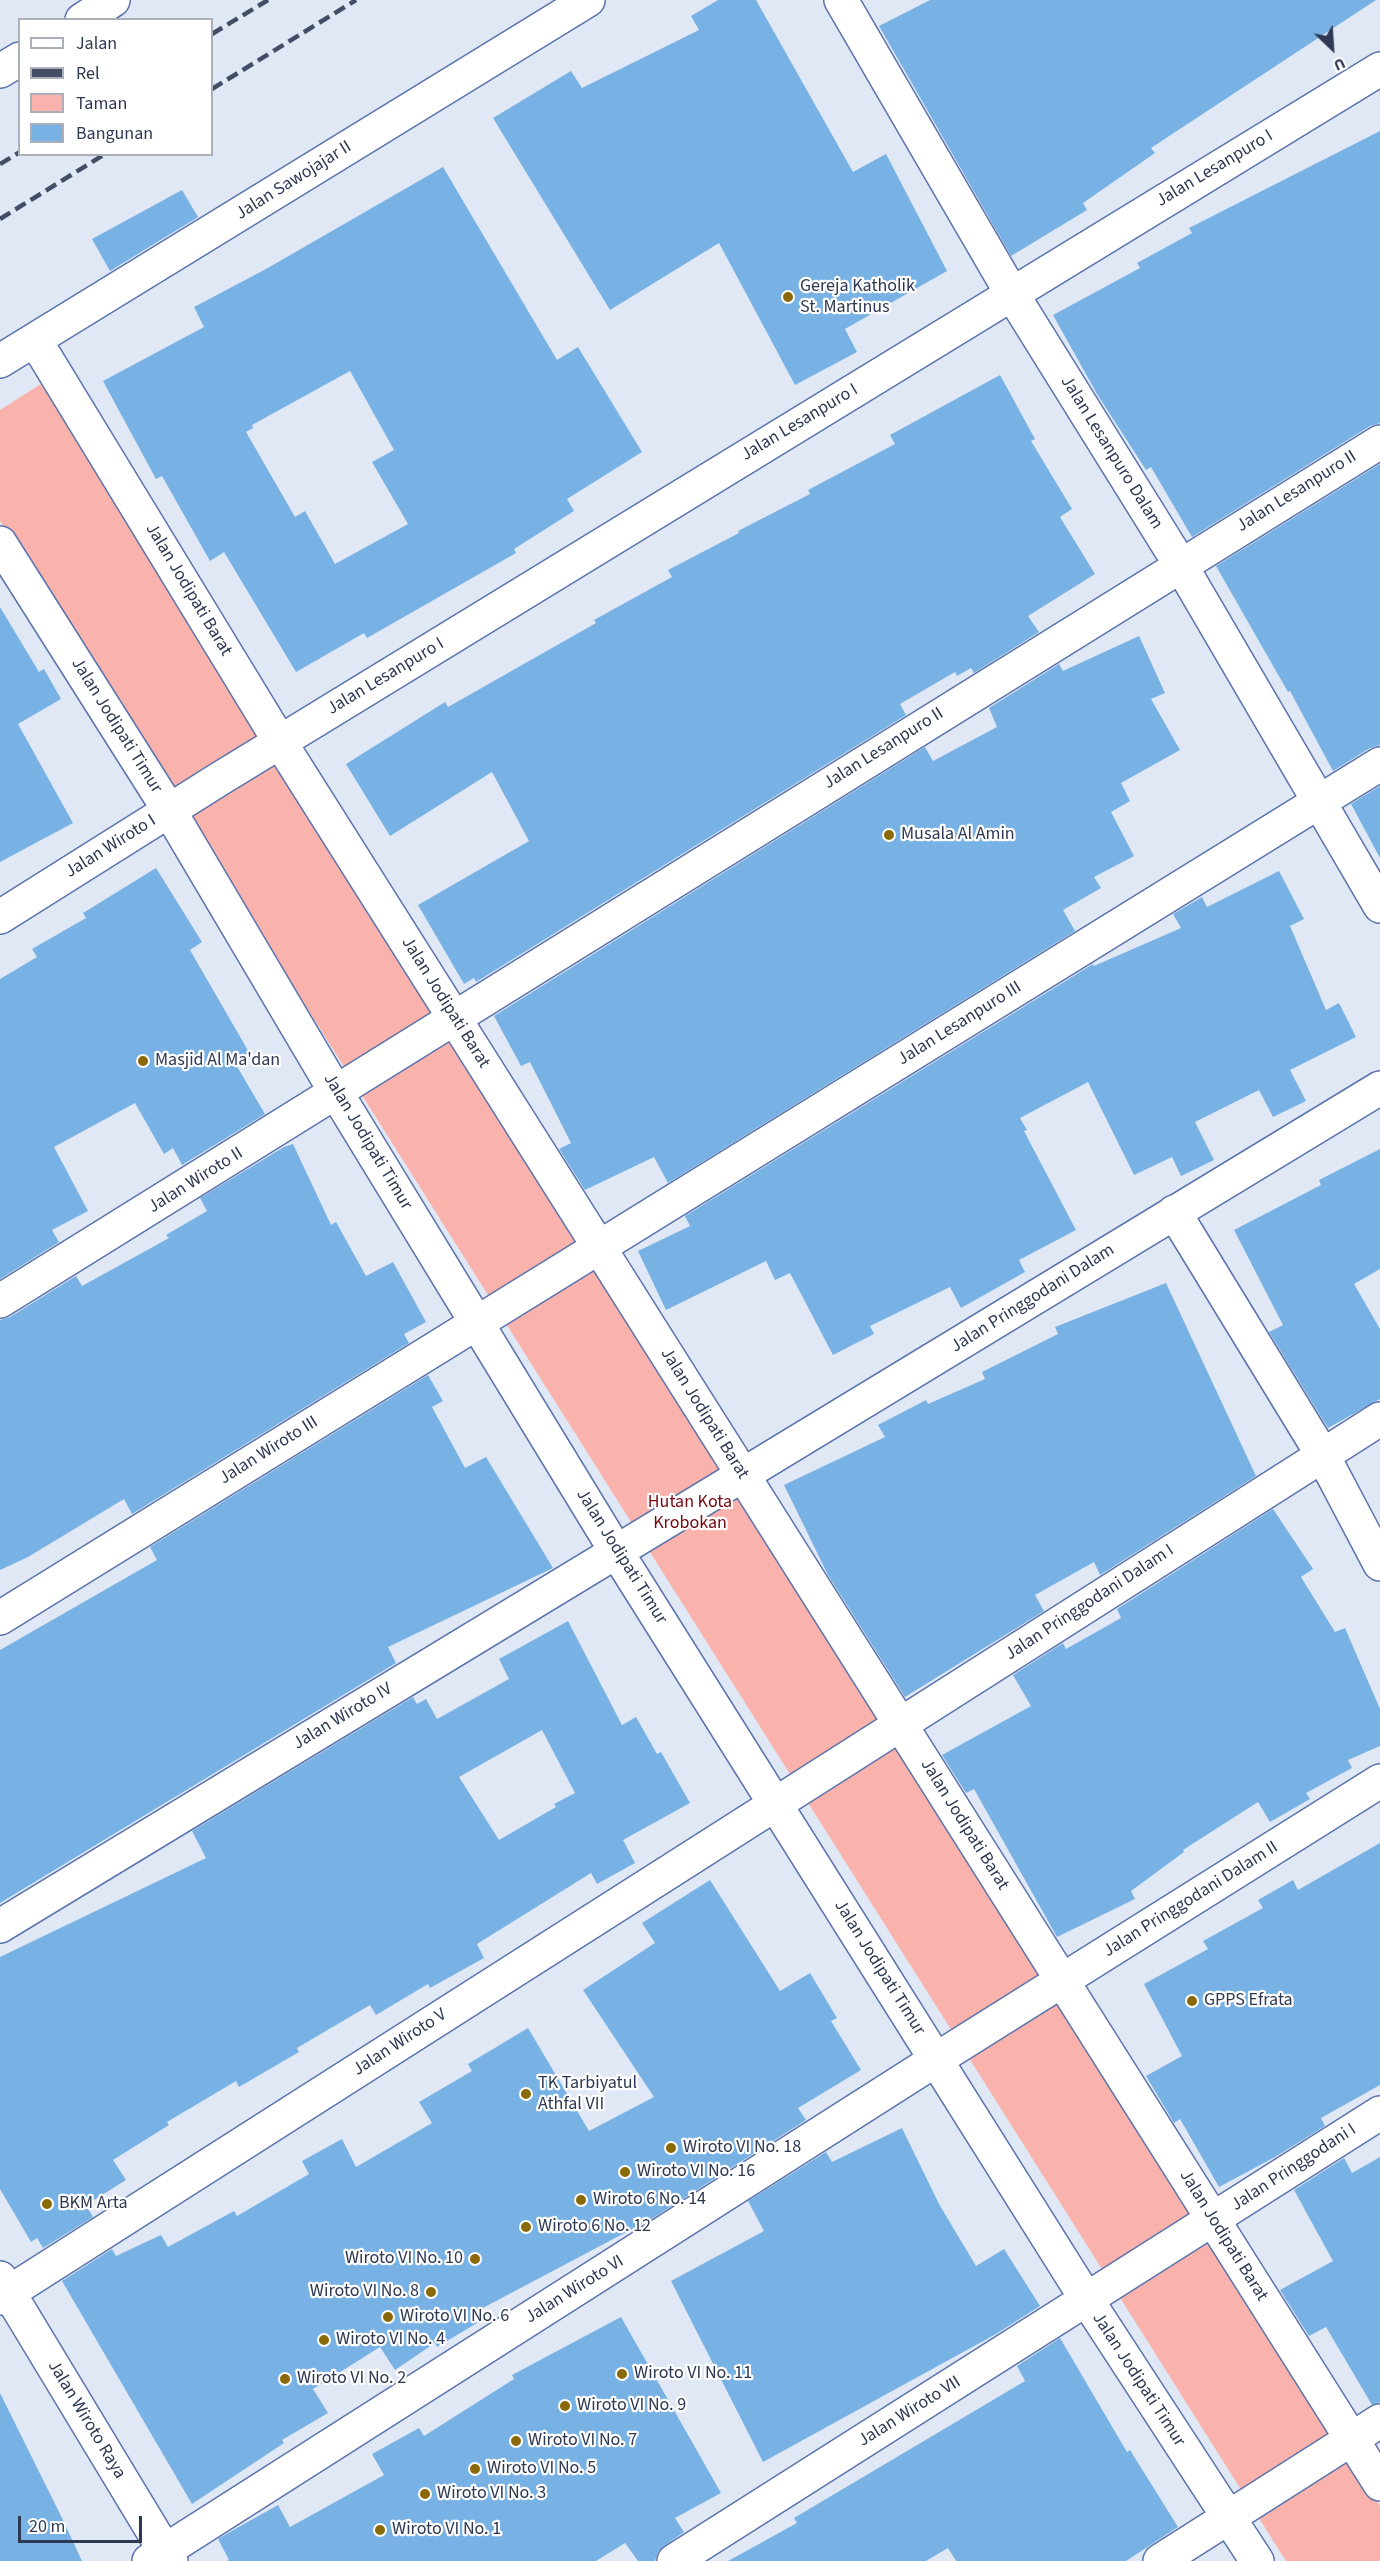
<!DOCTYPE html>
<style>
body{margin:0}
#map{position:relative;width:1380px;height:2561px;overflow:hidden;background:#e1e8f5;font-family:"Source Sans 3",sans-serif}
canvas{display:block}
.legend{position:absolute;left:18px;top:18px;width:195px;height:138px;box-sizing:border-box;background:#fff;border:2px solid #abafba;margin:0;padding:8px 10px;list-style:none;font-size:18px;color:#2d3852}
.legend li{display:flex;align-items:center;gap:12px;height:30px}
.legend b{width:30px;border:2px solid #abafba}
.north{position:absolute;left:1302px;top:18px;width:60px;height:60px;-webkit-text-stroke:4px #fff;paint-order:stroke;rotate:155deg;font-size:16px;font-weight:700;line-height:24px;text-align:center;color:#2d3852}
.north::after{content:'';display:block;margin:auto;width:21px;height:27px;background:#2d3852;clip-path:polygon(50% 0,100% 100%,50% 72%,0 100%)}
.scale{position:absolute;left:18px;top:2516px;width:124px;height:27px;box-sizing:border-box;border:3px solid #2d3852;border-top:0;padding-left:8px;font-size:18px;line-height:21px;white-space:nowrap;color:#2d3852;-webkit-text-stroke:4px #fff;paint-order:stroke}
</style>
<div id="map">
<canvas width="1380" height="2561"></canvas>
<ul class="legend">
<li><b style="height:8px;background:#fff"></b>Jalan</li>
<li><b style="height:8px;background:#434d66"></b>Rel</li>
<li><b style="height:16px;background:#fab3ac"></b>Taman</li>
<li><b style="height:16px;background:#78b2e4"></b>Bangunan</li>
</ul>
<div class="north">U</div>
<div class="scale">20 m</div>
</div>
<script>
const ctx = document.querySelector('canvas').getContext('2d');
ctx.lineJoin = 'round';
function paint(path, color) { ctx.fillStyle = color; ctx.fill(path, 'evenodd'); }
const toPath = rows => new Path2D(rows.map(r => 'M' + r).join(''));
function trace(path, color, width, dash) { ctx.strokeStyle = color; ctx.lineWidth = width; ctx.lineCap = dash ? 'butt' : 'round'; ctx.setLineDash(dash || []); ctx.stroke(path); }
function write(font, color, halo, rows, align = 'center') {
  ctx.font = font + ' "Source Sans 3",sans-serif'; ctx.lineWidth = 4.5; ctx.setLineDash([]); ctx.textBaseline = 'middle'; ctx.strokeStyle = halo; ctx.fillStyle = color; for (const [text, x, y, turn = 0] of rows) {
    ctx.save(); ctx.translate(x, y); ctx.rotate((+turn || 0) * Math.PI / 180); ctx.textAlign = isNaN(turn) ? turn : align; if (halo) ctx.strokeText(text, 0, 0); ctx.fillText(text, 0, 0); ctx.restore();
  }
}
const green = toPath([
 [41,384,1380,2506,1380,2561,1286,2561,0,521,0,410]
]);
const building = toPath([
 [718,0,756,0,853,172,886,154,947,271,845,329,857,352,795,385,719,243,610,310,493,118,571,71,582,88,699,30,691,16],
 [930,0,1376,0,1151,148,1155,153,1083,203,1087,210,1011,256,879,26],
 [1380,131,1380,423,1370,426,1192,537,1151,467,1146,470,1097,394,1053,315,1140,268,1137,263,1192,233,1189,228],
 [443,167,557,360,578,347,642,452,567,499,574,511,514,549,516,553,367,638,364,633,296,672,224,552,210,561,162,476,156,479,103,381,204,327,194,307,266,269],
 [350,371,394,450,372,462,408,524,335,564,305,511,295,517,246,432,253,428,252,425],
 [182,190,198,217,110,271,92,239],
 [1000,375,1035,439,1031,441,1072,509,1060,517,1095,574,1028,616,1039,632,974,673,971,668,957,676,955,672,900,704,906,715,476,982,474,978,464,984,418,905,529,841,492,772,390,836,346,764,445,702,448,707,596,623,594,620,672,577,668,570,739,533,738,531,810,494,808,490,895,444,890,435],
 [1380,464,1380,745,1370,748,1333,771,1290,691,1288,692,1216,566],
 [0,607,39,672,44,669,61,699,18,724,73,823,0,862],
 [1139,636,1165,693,1151,699,1180,750,1121,783,1130,801,1111,812,1134,856,1094,877,1101,888,1063,910,1075,931,668,1183,654,1157,585,1190,559,1149,571,1143,530,1062,521,1066,494,1016,925,747,933,761,997,727,989,708,1059,664,1063,671],
 [1380,786,1380,858,1351,804],
 [156,868,202,942,190,950,250,1054,235,1063,265,1114,182,1165,173,1148,164,1154,135,1103,54,1147,88,1211,52,1230,59,1242,0,1279,0,979,37,957,32,949,86,918,83,913],
 [1279,871,1304,919,1290,926,1326,1010,1339,1003,1356,1037,1290,1070,1306,1101,1273,1117,1259,1090,1195,1122,1214,1160,1181,1176,1172,1157,1134,1175,1088,1082,1020,1118,1027,1130,1024,1131,1076,1230,1019,1260,1025,1272,961,1308,950,1287,870,1326,874,1334,833,1355,790,1273,775,1280,766,1261,666,1310,638,1251,690,1226,685,1216,1093,964,1094,966,1181,928,1173,914,1197,900,1202,897,1207,907],
 [293,1144,331,1225,336,1222,366,1276,393,1262,426,1322,404,1334,409,1343,132,1514,124,1499,28,1557,0,1570,0,1320,10,1317,76,1276,82,1286,169,1238,166,1235,207,1211,200,1198,284,1147],
 [1380,1149,1380,1269,1354,1284,1380,1329,1380,1399,1328,1428,1269,1332,1283,1325,1234,1230,1321,1185,1319,1180],
 [1166,1283,1256,1476,1100,1575,1094,1562,1035,1595,1044,1611,905,1697,828,1575,784,1485,885,1437,878,1425,926,1400,928,1404,985,1379,982,1372,1058,1334,1055,1327],
 [428,1375,443,1401,432,1407,465,1468,486,1457,553,1568,388,1647,396,1663,0,1903,0,1650,157,1560,150,1547],
 [1273,1509,1313,1569,1301,1577,1335,1632,1345,1628,1380,1709,1380,1746,1348,1760,1352,1768,1306,1793,1310,1799,1270,1822,1258,1802,1183,1850,1184,1852,1131,1891,1135,1899,1057,1937,974,1789,966,1793,942,1755,1031,1706,1013,1675,1063,1643,1066,1649,1121,1618,1117,1609],
 [568,1621,622,1725,636,1717,657,1754,661,1752,690,1803,623,1840,635,1863,597,1884,591,1873,477,1944,484,1958,430,1988,428,1984,376,2015,370,2005,297,2048,299,2052,239,2087,236,2081,167,2122,169,2125,113,2160,126,2180,86,2205,93,2217,43,2248,37,2238,31,2242,0,2189,0,1957,206,1858,192,1831,413,1697,417,1704,426,1699,437,1719,509,1679,499,1659],
 [542,1730,575,1793,554,1804,556,1807,499,1840,459,1777],
 [1380,1843,1380,2085,1321,2118,1325,2126,1275,2157,1219,2187,1180,2119,1174,2123,1146,2076,1182,2056,1144,1984,1208,1949,1203,1941,1263,1908,1258,1900,1293,1880,1298,1890],
 [710,1880,780,1991,810,1973,837,2018,831,2021,861,2070,798,2108,806,2120,653,2218,479,2310,481,2312,473,2316,477,2323,437,2347,435,2343,395,2370,380,2347,313,2389,328,2413,282,2440,284,2443,192,2504,62,2281,112,2249,116,2256,161,2235,168,2247,234,2211,237,2216,309,2174,302,2161,342,2139,356,2167,432,2123,419,2102,472,2071,468,2064,528,2028,589,2131,654,2097,583,1990,655,1943,642,1923],
 [902,2128,939,2204,976,2266,1004,2249,1040,2306,996,2334,763,2462,671,2281,764,2231,748,2201,826,2152,832,2162],
 [1380,2157,1380,2402,1372,2405,1326,2327,1309,2336,1280,2290,1333,2261,1294,2190,1344,2158,1352,2173],
 [621,2317,721,2493,675,2518,684,2532,664,2546,658,2552,655,2561,638,2561,625,2543,596,2561,227,2561,229,2560,218,2539,228,2533,278,2505,290,2527,384,2475,372,2454,419,2428,424,2436,514,2379,512,2375],
 [1060,2338,1127,2452,1130,2450,1178,2527,1126,2561,956,2561,948,2548,926,2561,728,2561,797,2523,794,2518,1025,2381,1017,2366],
 [0,2393,62,2518,82,2561,0,2561]
]);
const minor = toPath([
 [841,0,1012,294,1180,564,1380,906],
 [82,20,113,0],
 [0,71,20,59],
 [35,340,280,742,1380,2484],
 [0,361,588,0],
 [0,543,169,810,337,1094,616,1551,1087,2300,1257,2561],
 [0,917,221,778,1380,69],
 [1174,1212,1322,1454,1380,1564],
 [0,1301,1380,442],
 [0,1618,1380,764],
 [0,1926,1380,1088],
 [0,2278,171,2561],
 [0,2298,1380,1419],
 [149,2561,937,2059,1380,1781],
 [674,2561,1380,2113],
 [1160,2561,1380,2421]
]);
const rail = toPath([
 [212,34,268,0],
 [212,89,356,0],
 [0,164,20,152],
 [0,219,105,154]
]);
const markers = [
 [788,297,6,"#8a6908"],
 [889,835,6,"#8a6908"],
 [143,1061,6,"#8a6908"],
 [1192,2001,6,"#8a6908"],
 [526,2094,6,"#8a6908"],
 [671,2148,6,"#8a6908"],
 [625,2172,6,"#8a6908"],
 [581,2200,6,"#8a6908"],
 [47,2204,6,"#8a6908"],
 [526,2227,6,"#8a6908"],
 [475,2259,6,"#8a6908"],
 [431,2292,6,"#8a6908"],
 [388,2317,6,"#8a6908"],
 [324,2340,6,"#8a6908"],
 [622,2374,6,"#8a6908"],
 [285,2379,6,"#8a6908"],
 [565,2406,6,"#8a6908"],
 [516,2441,6,"#8a6908"],
 [475,2469,6,"#8a6908"],
 [425,2494,6,"#8a6908"],
 [380,2530,6,"#8a6908"]
];
const streetNames = [
 ["Jalan Lesanpuro I",1215,169,-31],
 ["Jalan Sawojajar II",294,181,-32],
 ["Jalan Lesanpuro I",800,423,-31],
 ["Jalan Lesanpuro Dalam",1111,453,58],
 ["Jalan Lesanpuro II",1297,492,-32],
 ["Jalan Jodipati Barat",188,590,59],
 ["Jalan Lesanpuro I",386,677,-31],
 ["Jalan Jodipati Timur",116,726,58],
 ["Jalan Lesanpuro II",884,749,-32],
 ["Jalan Wiroto I",111,847,-32],
 ["Jalan Jodipati Barat",445,1003,58],
 ["Jalan Lesanpuro III",960,1024,-32],
 ["Jalan Jodipati Timur",367,1142,59],
 ["Jalan Wiroto II",196,1181,-32],
 ["Jalan Pringgodani Dalam",1033,1299,-32],
 ["Jalan Jodipati Barat",704,1414,58],
 ["Jalan Wiroto III",269,1451,-32],
 ["Jalan Jodipati Timur",621,1557,58],
 ["Jalan Pringgodani Dalam I",1090,1603,-33],
 ["Jalan Wiroto IV",343,1717,-31],
 ["Jalan Jodipati Barat",964,1825,58],
 ["Jalan Pringgodani Dalam II",1191,1900,-32],
 ["Jalan Jodipati Timur",879,1968,58],
 ["Jalan Wiroto V",400,2043,-33],
 ["Jalan Pringgodani I",1294,2168,-33],
 ["Jalan Jodipati Barat",1223,2236,58],
 ["Jalan Wiroto VI",575,2290,-32],
 ["Jalan Jodipati Timur",1138,2380,57],
 ["Jalan Wiroto VII",910,2412,-32],
 ["Jalan Wiroto Raya",86,2420,59]
];
const poiNames = [
 ["Gereja Katholik",800,287],
 ["St. Martinus",800,308],
 ["Musala Al Amin",901,835],
 ["Masjid Al Ma'dan",155,1061],
 ["GPPS Efrata",1204,2001],
 ["TK Tarbiyatul",538,2084],
 ["Athfal VII",538,2105],
 ["Wiroto VI No. 18",683,2148],
 ["Wiroto VI No. 16",637,2172],
 ["Wiroto 6 No. 14",593,2200],
 ["BKM Arta",59,2204],
 ["Wiroto 6 No. 12",538,2227],
 ["Wiroto VI No. 10",463,2259,"right"],
 ["Wiroto VI No. 8",419,2292,"right"],
 ["Wiroto VI No. 6",400,2317],
 ["Wiroto VI No. 4",336,2340],
 ["Wiroto VI No. 11",634,2374],
 ["Wiroto VI No. 2",297,2379],
 ["Wiroto VI No. 9",577,2406],
 ["Wiroto VI No. 7",528,2441],
 ["Wiroto VI No. 5",487,2469],
 ["Wiroto VI No. 3",437,2494],
 ["Wiroto VI No. 1",392,2530]
];
const parkNames = [
 ["Hutan Kota",690,1503],
 ["Krobokan",690,1524]
];
paint(green, '#fab3ac');
paint(building, '#78b2e4');
trace(minor, '#5a73ad', 36);
trace(minor, '#fff', 33);
trace(rail, '#434d66', 4.5, [12, 6]);
for (const [x, y, r, color] of markers) { const dot = new Path2D(); dot.arc(x, y, r, 0, 2 * Math.PI); ctx.fillStyle = color; ctx.fill(dot); trace(dot, '#fff', 2); }
write('18px', '#2d3852', '#fff', streetNames);
write('18px', '#2d3852', '#fff', poiNames, 'left');
write('18px', '#74070f', '#fff', parkNames);
</script>
